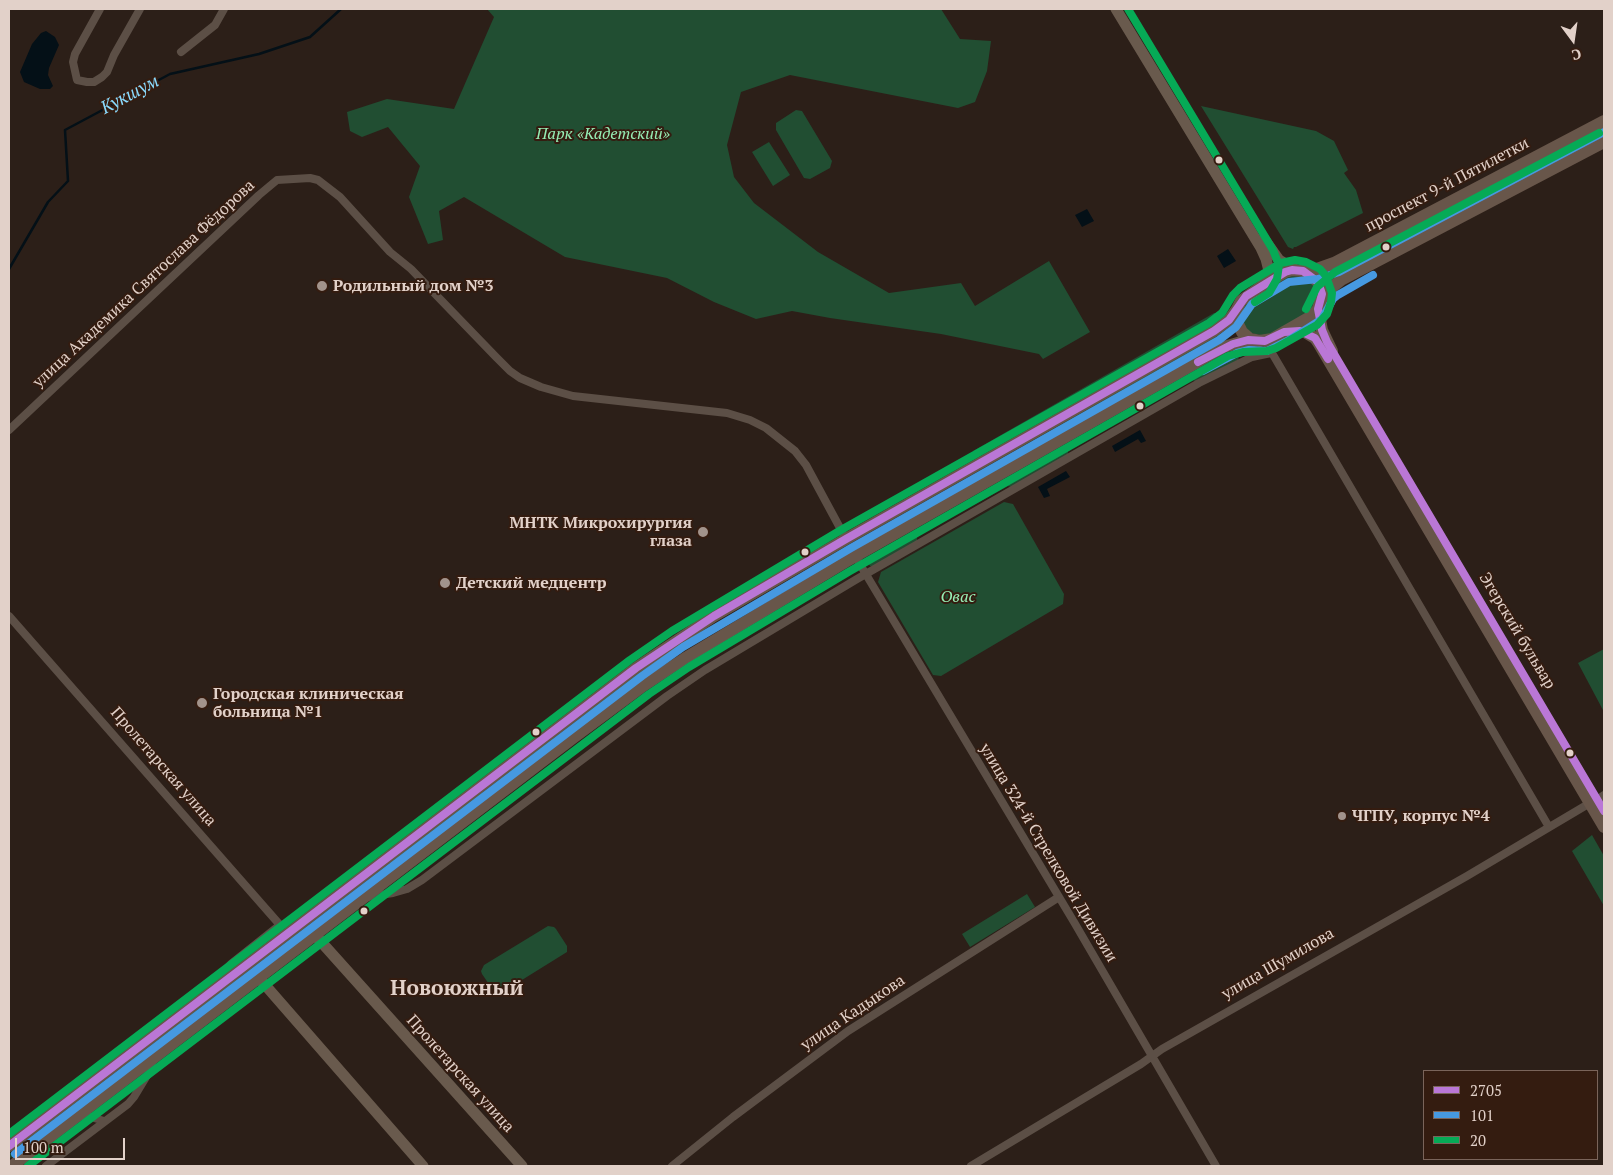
<!DOCTYPE html>
<meta charset="utf-8">
<style>
body{margin:0}
#map{position:relative;width:1613px;height:1175px;overflow:hidden;background:#2c1f18;font-family:"PT Serif",serif}
canvas{display:block}
.frame{position:absolute;inset:0;border:10px solid #e2d1c9;pointer-events:none}
.legend{position:absolute;left:1423px;top:1070px;width:175px;height:90px;box-sizing:border-box;background:#341c10;border:1px solid #7a645a;margin:0;padding:6px 9px;list-style:none;font-size:15px;color:#e2d1c9}
.legend li{display:flex;align-items:center;gap:10px;height:25px}
.legend b{width:25px;border:1px solid #7a645a}
.north{position:absolute;left:1548px;top:15px;width:50px;height:50px;-webkit-text-stroke:4px #341c10;paint-order:stroke;rotate:166deg;font-size:14px;font-weight:700;line-height:20px;text-align:center;color:#e2d1c9}
.north::after{content:'';display:block;margin:auto;width:18px;height:22px;background:#e2d1c9;clip-path:polygon(50% 0,100% 100%,50% 72%,0 100%)}
.scale{position:absolute;left:15px;top:1138px;width:110px;height:22px;box-sizing:border-box;border:2px solid #e2d1c9;border-top:0;padding-left:6px;font-size:15px;line-height:18px;white-space:nowrap;color:#e2d1c9;-webkit-text-stroke:4px #341c10;paint-order:stroke}
</style>
<div id="map">
<canvas width="1613" height="1175"></canvas>
<div class="frame"></div>
<ul class="legend">
<li><b style="height:6px;background:#ba77d6"></b>2705</li>
<li><b style="height:6px;background:#4699e1"></b>101</li>
<li><b style="height:6px;background:#06aa56"></b>20</li>
</ul>
<div class="north">С</div>
<div class="scale">100 m</div>
</div>
<script>
const ctx = document.querySelector('canvas').getContext('2d');
ctx.lineJoin = 'round';
function paint(path, color) { ctx.fillStyle = color; ctx.fill(path, 'evenodd'); }
const toPath = rows => new Path2D(rows.map(r => 'M' + r).join(''));
function trace(path, color, width, dash) { ctx.strokeStyle = color; ctx.lineWidth = width; ctx.lineCap = dash ? 'butt' : 'round'; ctx.setLineDash(dash || []); ctx.stroke(path); }
function write(font, color, halo, rows, align = 'center') {
  ctx.font = font + ' "PT Serif",serif'; ctx.lineWidth = 4; ctx.setLineDash([]); ctx.textBaseline = 'middle'; ctx.strokeStyle = halo; ctx.fillStyle = color; for (const [text, x, y, turn = 0] of rows) {
    ctx.save(); ctx.translate(x, y); ctx.rotate((+turn || 0) * Math.PI / 180); ctx.textAlign = isNaN(turn) ? turn : align; if (halo) ctx.strokeText(text, 0, 0); ctx.fillText(text, 0, 0); ctx.restore();
  }
}
const green = toPath([
 [487,9,941,9,960,39,991,41,987,71,975,102,958,108,790,75,741,92,727,145,734,177,754,203,818,252,889,293,961,283,975,306,1049,261,1090,332,1043,359,1039,354,941,334,830,318,792,311,756,319,714,302,667,278,565,257,464,197,439,211,443,240,428,244,409,197,420,166,388,127,362,137,350,131,347,112,387,99,454,109,494,17],
 [1201,106,1316,131,1334,141,1348,170,1344,173,1356,190,1363,213,1296,247,1294,247,1293,249,1288,247],
 [796,110,802,111,832,161,830,168,810,179,804,178,776,130,776,123],
 [1604,126,1604,135,1330,280,1326,273],
 [769,142,790,175,773,186,752,152],
 [1288,274,1301,274,1314,285,1317,298,1310,312,1266,336,1250,333,1241,321,1244,303],
 [1214,313,1217,313,1217,318,981,454,973,451],
 [1220,333,1223,339,863,543,861,540],
 [1237,349,1242,349,1238,360,1197,382,1193,380,1068,451,1068,456,1011,487,1008,486,917,536,917,541,874,566,870,566,868,562,869,557,1230,352],
 [953,463,953,470,851,527,849,523],
 [1004,502,1013,504,1064,594,1063,604,941,676,933,675,878,582,881,572],
 [832,556,835,559,691,643,651,670,589,716,586,713,648,666,689,639],
 [1604,649,1604,712,1578,663],
 [552,738,555,742,512,776,509,771],
 [481,790,484,794,391,865,389,861],
 [1592,835,1604,856,1604,906,1572,851],
 [1027,894,1035,907,970,947,962,934],
 [548,926,554,927,556,929,567,946,567,952,501,993,495,993,482,974,481,971,484,965],
 [238,977,241,980,161,1042,159,1038],
 [136,1057,138,1060,9,1159,9,1154]
]);
const water = toPath([
 [46,31,55,37,59,45,49,68,48,75,53,86,50,89,40,89,24,82,20,72,32,44,41,33],
 [1087,209,1094,221,1082,227,1075,215],
 [1228,249,1236,261,1224,268,1217,256],
 [1140,430,1146,441,1141,443,1138,439,1115,452,1112,446],
 [1066,471,1070,477,1047,489,1050,496,1044,498,1038,487]
]);
const stream = toPath([
 [9,269,48,202,68,181,65,130,170,74,259,54,310,37,341,9]
]);
const street = toPath([
 [100,9,75,54,73,62,77,80,87,82,94,82,102,77,107,72,114,55,140,9],
 [181,52,215,25,224,9],
 [1265,341,1549,827],
 [9,430,259,195,277,180,310,178,318,180,340,197,390,252,411,269,496,357,510,371,520,378,541,387,573,396,727,413,750,420,766,428,795,451,806,465,846,539],
 [855,556,1074,922,1216,1166],
 [9,616,280,925],
 [1597,800,1604,795],
 [367,897,393,893,407,889,422,880,667,696,705,670,857,579,1199,383,1252,357,1271,353],
 [211,986,231,964,280,925],
 [78,1116,91,1117,104,1121],
 [46,1166,128,1104,134,1097,151,1069,152,1059],
 [672,1166,733,1117,848,1031,1059,897],
 [971,1166,1141,1064,1162,1049,1467,876,1590,803]
]);
const secondary = toPath([
 [1116,9,1261,248,1266,259,1269,271,1262,286],
 [1264,239,1279,260,1296,270],
 [315,935,522,1166],
 [259,978,423,1166]
]);
const primary = toPath([
 [1292,270,1303,271,1309,274,1318,282,1322,294,1318,309,1312,316,1272,339,1260,341,1250,339,1242,332,1237,322,1237,309,1241,301,1262,286,1285,272,1292,270],
 [1303,271,1317,269,1334,263,1604,121],
 [1321,301,1325,293,1341,280,1604,142],
 [1318,309,1322,330,1332,351],
 [1284,332,1300,331,1305,332,1315,338,1319,344,1604,827],
 [9,1146,636,668,714,616,846,539,1214,331,1229,320,1237,309],
 [12,1166,573,738,643,686,684,659,845,562,1224,347,1241,342,1254,341]
]);
const bus1 = toPath([
 [1198,362,1233,344,1248,340,1265,341,1284,332,1300,331,1315,338,1328,359],
 [9,1146,636,668,714,616,846,539,1214,331,1229,320,1246,296,1285,272,1292,270,1303,271,1318,282,1322,294,1318,309,1322,330,1327,342,1604,811]
]);
const bus2 = toPath([
 [1203,371,1237,353,1249,350,1267,351,1289,340,1322,319,1333,299,1338,295,1373,275],
 [15,1154,642,676,683,647,851,548,1219,340,1236,327,1252,304,1289,282,1318,279,1339,272,1604,132]
]);
const bus3 = toPath([
 [1128,9,1273,250,1279,265,1277,279,1269,293,1255,302],
 [1306,309,1317,287,1335,272,1599,133],
 [9,1134,630,660,672,631,841,530,1209,323,1222,313,1233,295,1240,288,1281,263,1295,260,1306,262,1320,269,1326,276,1332,293,1331,302,1327,314,1317,325,1276,348,1267,351,1243,352,1228,356,850,571,689,667,649,694,28,1166]
]);
const markers = [
 [1219,160,4.5,"#e2d1c9"],
 [1386,247,4.5,"#e2d1c9"],
 [322,286,6,"#a2938b"],
 [1140,406,4.5,"#e2d1c9"],
 [703,532,6,"#a2938b"],
 [805,552,4.5,"#e2d1c9"],
 [445,583,6,"#a2938b"],
 [202,703,6,"#a2938b"],
 [536,732,4.5,"#e2d1c9"],
 [1570,753,4.5,"#e2d1c9"],
 [1342,816,5,"#a2938b"],
 [364,911,4.5,"#e2d1c9"]
];
const parkNames = [
 ["Парк «Кадетский»",603,134],
 ["Овас",958,597]
];
const streetNames = [
 ["проспект 9-й Пятилетки",1447,185,-28],
 ["улица Академика Святослава Фёдорова",144,284,-43],
 ["Эгерский бульвар",1517,631,59],
 ["Пролетарская улица",163,767,49],
 ["улица 324-й Стрелковой Дивизии",1048,853,59],
 ["улица Шумилова",1278,964,-30],
 ["улица Кадыкова",853,1013,-34],
 ["Пролетарская улица",460,1074,48]
];
const poiNames = [
 ["Родильный дом №3",333,286],
 ["МНТК Микрохирургия",692,523,"right"],
 ["глаза",692,541,"right"],
 ["Детский медцентр",456,583],
 ["Городская клиническая",213,694],
 ["больница №1",213,712],
 ["ЧГПУ, корпус №4",1352,816]
];
const waterNames = [
 ["Кукшум",130,95,-28]
];
const districtNames = [
 ["Новоюжный",457,989]
];
paint(green, '#214e32');
paint(water, '#041017');
trace(stream, '#041017', 2.5);
trace(street, '#5c4f46', 8);
trace(secondary, '#695a4d', 11);
trace(primary, '#68564a', 12);
trace(bus1, '#ba77d6', 8);
trace(bus2, '#4699e1', 8);
trace(bus3, '#06aa56', 8);
for (const [x, y, r, color] of markers) { const dot = new Path2D(); dot.arc(x, y, r, 0, 2 * Math.PI); ctx.fillStyle = color; ctx.fill(dot); trace(dot, '#341c10', 2); }
write('italic 16px', '#96eeb5', '#341c10', parkNames);
write('16px', '#e2d1c9', '#341c10', streetNames);
write('bold 16px', '#e2d1c9', '#341c10', poiNames, 'left');
write('italic 18px', '#8adafd', '#341c10', waterNames);
write('bold 21px', '#e2d1c9', '#341c10', districtNames);
</script>
